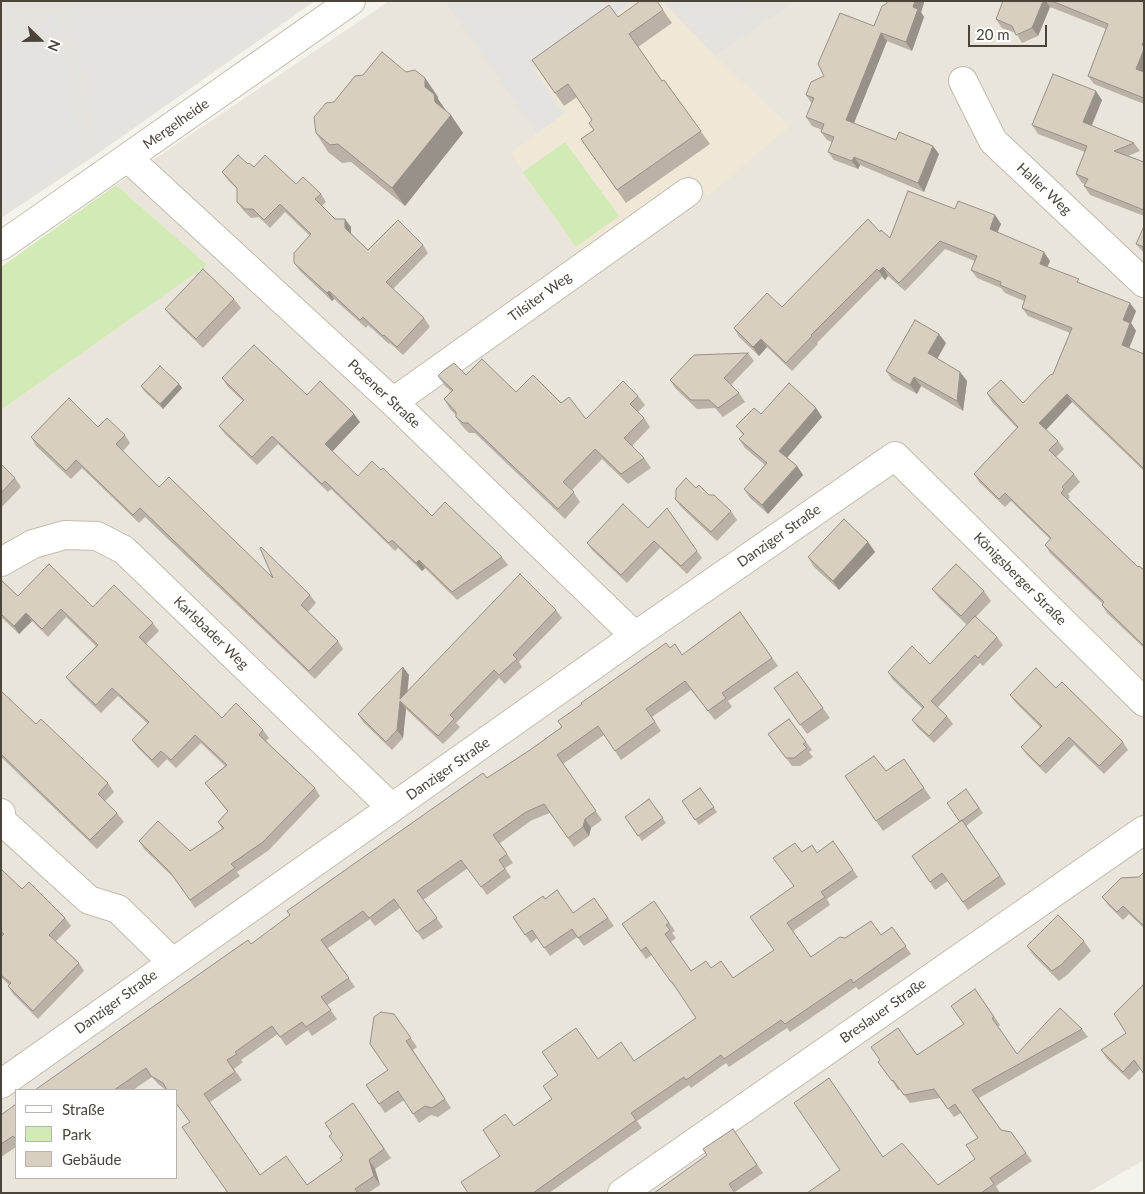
<!DOCTYPE html>
<meta charset="utf-8">
<style>
body{margin:0}
#map{position:relative;width:1145px;height:1194px;overflow:hidden;background:#f6f3ec;font-family:Lato,sans-serif}
canvas{display:block}
.frame{position:absolute;inset:0;border:2px solid #4b4439;pointer-events:none}
.legend{position:absolute;left:15px;top:1089px;width:162px;height:90px;box-sizing:border-box;background:#fff;border:1px solid #b7b4b0;margin:0;padding:6px 9px;list-style:none;font-size:15px;color:#4b4439}
.legend li{display:flex;align-items:center;gap:10px;height:25px}
.legend b{width:25px;border:1px solid #b7b4b0}
.north{position:absolute;left:15px;top:15px;width:50px;height:50px;-webkit-text-stroke:4px #fff;paint-order:stroke;rotate:112deg;font-size:14px;font-weight:700;line-height:20px;text-align:center;color:#4b4439}
.north::after{content:'';display:block;margin:auto;width:18px;height:22px;background:#4b4439;clip-path:polygon(50% 0,100% 100%,50% 72%,0 100%)}
.scale{position:absolute;left:968px;top:25px;width:79px;height:22px;box-sizing:border-box;border:2px solid #4b4439;border-top:0;padding-left:6px;font-size:15px;line-height:18px;white-space:nowrap;color:#4b4439;-webkit-text-stroke:4px #fff;paint-order:stroke}
</style>
<div id="map">
<canvas width="1145" height="1194"></canvas>
<div class="frame"></div>
<ul class="legend">
<li><b style="height:6px;background:#fff"></b>Straße</li>
<li><b style="height:14px;background:#d2eab5"></b>Park</li>
<li><b style="height:14px;background:#d8cfc1"></b>Gebäude</li>
</ul>
<div class="north">N</div>
<div class="scale">20 m</div>
</div>
<script>
const ctx = document.querySelector('canvas').getContext('2d');
ctx.lineJoin = 'round';
function paint(path, color) { ctx.fillStyle = color; ctx.fill(path, 'evenodd'); }
const toPath = rows => new Path2D(rows.map(r => 'M' + r).join(''));
function trace(path, color, width, dash) { ctx.strokeStyle = color; ctx.lineWidth = width; ctx.lineCap = dash ? 'butt' : 'round'; ctx.setLineDash(dash || []); ctx.stroke(path); }
function write(font, color, halo, rows, align = 'center') {
  ctx.font = font + ' Lato,sans-serif'; ctx.lineWidth = 4.5; ctx.setLineDash([]); ctx.textBaseline = 'middle'; ctx.strokeStyle = halo; ctx.fillStyle = color; for (const [text, x, y, turn = 0] of rows) {
    ctx.save(); ctx.translate(x, y); ctx.rotate((+turn || 0) * Math.PI / 180); ctx.textAlign = isNaN(turn) ? turn : align; if (halo) ctx.strokeText(text, 0, 0); ctx.fillText(text, 0, 0); ctx.restore();
  }
}
const residential = toPath([
 [389,1,661,1,715,56,799,1,1144,1,1144,1160,1087,1193,1,1193,1,410,206,265,116,185],
 [16,1090,176,1090,176,1178,16,1178]
]);
const industrial = toPath([
 [1,1,315,1,87,161,1,218],
 [661,1,799,1,715,56]
]);
const education = toPath([
 [635,1,661,1,715,56,790,126,708,196,690,174,579,251,510,153,564,113,534,70]
]);
const green = toPath([
 [565,142,619,216,576,247,523,172],
 [116,185,207,265,1,410,1,267]
]);
const parking = toPath([
 [74,1,301,1,98,149,68,5],
 [445,1,635,1,534,70,564,113,537,133],
 [665,1,761,1,705,39],
 [59,12,83,157,1,211,1,49]
]);
const minor = toPath([
 [963,81,993,141,1144,283],
 [128,158,393,402,635,636],
 [1,246,351,1],
 [393,402,688,192],
 [1,562,33,544,65,535,97,536,124,550,392,808],
 [1,813,2,821,89,900,118,909,172,962],
 [1,1084,635,636,895,456,1144,702],
 [622,1193,1144,830]
]);
const wall = toPath([
 [888,1,923,1,924,3,921,12,924,17,912,51,887,41,854,123,896,140,939,154,924,192,860,165,858,169,834,160,828,152,832,142,827,140,821,132,822,130,812,126,806,117,812,104,806,95,874,26],
 [1003,1,1144,1,1144,104,1094,84,1088,76,1106,29,1050,7,1038,36,1022,43,1016,33,1002,28,996,19],
 [663,10,672,23,638,47,662,81,664,80,710,144,626,203,581,139,594,130,592,120,577,97,564,106,532,60,618,17],
 [406,72,425,78,438,97,438,99,446,111,463,133,405,206,351,162,342,163,328,152,316,133,334,102],
 [1102,100,1092,126,1134,143,1140,151,1128,156,1144,162,1144,216,1090,195,1084,186,1085,184,1082,183,1076,174,1085,152,1038,134,1032,125],
 [248,164,296,184,321,194,326,202,322,206,335,219,351,227,351,234,368,250,423,245,428,253,393,289,424,318,430,327,403,355,390,343,389,344,368,325,366,328,334,299,332,301,300,271,294,263,310,236,285,212,270,228,259,217,251,218,243,210,237,202,237,189,228,180,222,172],
 [955,209,995,215,1001,224,997,233,1050,261,1047,267,1136,311,1131,323,1136,331,1129,348,1144,354,1144,471,1072,402,1046,430,1058,441,1064,449,1056,457,1074,474,1080,482,1068,494,1070,497,1068,499,1138,567,1144,570,1144,648,1107,613,1102,605,1103,604,1050,553,1045,545,1050,539,1011,501,1005,507,979,482,974,474,1017,428,992,402,987,393,1023,403,1053,374,1070,333,1028,316,1022,308,1024,301,1005,293,1001,288,977,278,971,270,975,261,945,249,905,291,888,276,885,280,882,277,817,343,818,344,792,371,767,347,759,356,739,337,734,328,782,307,880,232,890,238],
 [1144,226,1144,253,1136,244],
 [234,299,241,308,203,348,172,318,165,309],
 [946,343,937,358,960,372,967,381,963,411,921,386,917,394,892,380,886,371],
 [748,353,754,361,731,385,739,393,745,402,723,417,715,408,697,409,675,388,670,380],
 [466,375,516,392,561,403,586,419,638,396,645,405,638,412,644,418,650,427,632,446,644,458,651,468,628,484,602,459,572,490,580,502,565,519,475,433,469,433,463,427,456,417,456,415,450,409,444,399,451,391,445,386,438,376],
 [222,378,307,395,354,414,360,422,332,451,358,476,381,470,432,516,502,557,508,565,457,600,425,568,422,571,398,548,395,551,331,489,328,492,278,444,257,465,225,434,219,426,243,401,228,387],
 [179,384,182,388,163,409,144,391,141,386],
 [816,408,822,417,787,457,797,466,803,475,768,514,750,498,744,489,765,465,745,448,739,439,743,435,736,426,761,414],
 [98,427,125,435,130,443,123,451,159,487,273,578,310,595,316,603,308,612,338,641,343,649,315,679,145,517,139,523,82,468,71,479,36,446,31,437],
 [1,464,15,478,21,487,1,508],
 [696,488,709,495,731,511,737,520,717,541,681,507,675,499],
 [667,508,702,558,687,574,660,548,627,583,592,550,587,543,648,528],
 [868,542,875,552,839,590,814,567,808,557],
 [1,580,18,596,93,607,153,623,159,631,146,644,222,718,263,730,269,738,266,741,315,788,320,796,269,850,237,872,240,876,195,908,176,880,144,849,139,841,190,851,222,829,218,822,228,812,205,783,225,766,201,743,176,768,167,759,158,768,138,748,132,740,148,724,118,696,101,713,72,685,66,677,96,646,66,617,48,637,32,621,19,634,1,617],
 [932,589,984,591,991,601,976,617,997,637,1003,645,983,666,980,663,938,707,947,716,953,724,934,743,917,727,912,720,923,709,893,680,888,672,930,664,967,625,939,598],
 [556,610,562,618,519,662,522,667,505,684,499,678,456,723,460,727,443,744,406,709,403,738,392,750,363,722,358,714,409,675,407,691],
 [740,612,778,666,728,701,732,707,715,720,691,690,652,717,661,731,621,760,604,735,563,764,602,820,591,828,589,836,574,847,550,813,532,820,500,843,513,863,505,868,511,877,487,895,468,868,423,900,443,927,423,940,400,908,375,926,370,919,328,948,355,987,327,1005,337,1019,312,1036,308,1030,286,1046,278,1034,241,1060,243,1062,234,1069,242,1080,210,1102,260,1175,307,1185,342,1160,343,1155,332,1134,353,1103,391,1158,375,1169,380,1185,368,1193,228,1193,190,1122,176,1090,166,1090,158,1084,152,1077,133,1090,35,1090,251,944,487,778,530,750,670,648,682,655],
 [797,672,830,718,807,734,774,688],
 [1056,688,1123,742,1128,750,1104,774,1074,745,1046,774,1027,755,1021,747,1040,727,1016,703,1010,695],
 [1,691,36,724,108,783,114,792,105,801,117,813,124,822,97,849,1,757],
 [789,719,812,750,809,752,813,757,800,766,792,766,768,734],
 [904,759,931,798,883,831,845,776,886,771],
 [700,788,717,812,699,825,682,801],
 [966,789,983,813,966,826,1006,884,968,910,948,881,935,890,912,856,960,822],
 [649,799,666,823,642,841,625,817],
 [833,841,858,877,827,899,830,905,793,931,811,957,845,938,881,935,892,927,911,954,859,990,856,987,790,1032,787,1028,729,1067,726,1063,691,1088,689,1085,637,1121,642,1128,549,1193,468,1193,500,1156,514,1126,552,1099,558,1075,598,1059,634,1061,696,1018,678,990,677,990,652,955,646,959,622,924,654,901,675,931,672,933,676,938,671,942,691,971,711,968,733,978,774,950,794,886,802,852,817,853],
 [1,869,22,889,65,918,71,926,56,941,79,963,84,971,38,1019,13,994,8,986,9,985,1,977,1,937,3,935,1,934],
 [1144,872,1144,928,1129,914,1123,920,1108,905,1102,897,1139,877],
 [594,898,614,926,584,946,577,937,550,956,537,938,531,943,513,917,545,899,573,913],
 [1084,941,1091,951,1068,974,1059,981,1034,956,1027,946],
 [975,989,1000,1025,998,1027,1017,1054,1082,1029,1088,1037,979,1098,1001,1130,1011,1132,1032,1161,996,1186,1000,1193,807,1193,883,1156,938,1185,975,1159,978,1138,961,1113,954,1117,940,1098,910,1103,900,1089,898,1090,892,1081,917,1055,964,1024],
 [394,1014,417,1047,413,1050,451,1108,438,1117,431,1115,419,1123,404,1100,385,1113,366,1085,388,1070],
 [1126,1033,1140,1069,1129,1080,1107,1059,1101,1050],
 [16,1104,16,1147,1,1157,1,1115],
 [733,1129,763,1173,735,1192,707,1155]
]);
const shadedWall = toPath([
 [915,1,923,1,924,3,921,12,924,17,912,51,906,42,913,7],
 [1043,1,1046,1,1050,7,1038,36,1032,28],
 [881,33,887,41,852,128,846,120],
 [1144,49,1144,72,1136,69],
 [425,78,438,97,438,99,447,112,451,115,463,133,405,206,392,188,425,87],
 [1096,91,1102,100,1089,131,1083,122],
 [933,146,939,154,924,192,918,183],
 [854,157,860,165,858,169,852,161],
 [995,215,1001,224,995,238,990,229],
 [345,219,351,227,351,236,345,228],
 [1044,252,1050,261,1045,272,1040,264],
 [883,267,888,276,885,280,879,271],
 [329,291,334,299,332,301,327,293],
 [1130,303,1136,311,1131,323,1136,331,1127,353,1122,345,1123,320],
 [939,334,946,343,935,363,928,353],
 [761,339,767,347,759,356,753,347],
 [960,372,967,381,963,411,957,401],
 [914,377,921,386,917,394,910,385],
 [179,384,182,388,163,409,160,404],
 [1067,394,1072,402,1045,431,1039,423],
 [816,408,822,417,786,459,779,451],
 [354,414,360,422,331,453,325,444],
 [797,466,803,475,768,514,762,505],
 [868,542,875,552,839,590,833,581],
 [419,560,425,568,422,571,416,563],
 [26,613,32,621,19,634,14,626],
 [403,667,409,675,406,707,400,699],
 [400,701,406,709,403,738,397,730],
 [585,819,591,828,589,836,583,827],
 [369,1160,375,1169,380,1185,374,1176]
]);
const building = toPath([
 [640,1,657,1,663,10,629,34,662,81,664,80,701,131,617,190,581,139,594,130,589,123,592,120,568,84,555,93,532,60,609,5,618,17,640,1],
 [888,1,915,1,913,7,918,9,906,42,881,33,846,120,896,140,899,132,933,146,918,183,854,157,852,161,828,152,834,137,821,132,824,124,806,117,814,98,806,95,811,82,824,76,818,64,840,13,874,26,882,6,886,4,888,1],
 [1003,1,1043,1,1032,28,1016,35,1012,26,996,19,1003,1],
 [1052,1,1144,1,1144,40,1142,45,1144,46,1144,49,1136,69,1144,72,1144,98,1088,76,1108,24,1052,1],
 [382,52,406,72,415,70,425,78,425,87,434,94,435,102,451,115,392,188,338,144,330,145,316,133,314,117,326,103,334,102,355,76,363,75,382,52],
 [1053,74,1096,91,1083,122,1134,143,1114,151,1144,162,1144,210,1084,186,1088,179,1076,174,1087,146,1032,125,1053,74],
 [238,155,248,164,249,163,254,167,265,155,296,184,303,177,321,194,315,199,335,219,345,219,345,228,368,250,398,220,423,245,386,282,424,318,397,347,384,335,383,336,363,317,360,320,329,291,327,293,294,263,294,253,311,234,280,204,264,220,253,209,245,209,237,202,237,188,222,172,238,155],
 [908,191,955,209,958,201,995,215,990,229,1044,252,1040,264,1079,279,1077,282,1130,303,1123,320,1130,323,1122,345,1144,354,1144,469,1067,394,1039,423,1058,441,1049,450,1074,474,1062,487,1064,489,1061,493,1138,567,1139,566,1144,570,1144,646,1102,605,1104,602,1045,545,1051,538,1005,493,999,499,974,474,1018,427,987,393,1001,380,1023,403,1050,375,1053,374,1072,328,1022,308,1026,296,1000,285,1001,282,971,270,977,256,940,241,899,283,883,267,879,271,877,269,811,335,812,336,786,363,761,339,753,347,734,328,767,293,782,307,868,219,880,232,881,230,890,238,908,191],
 [1144,226,1144,247,1136,244,1144,226],
 [203,269,234,299,196,339,165,309,203,269],
 [915,320,939,334,928,353,960,372,957,401,914,377,910,385,886,371,915,320],
 [254,345,307,395,320,381,354,414,325,444,358,476,372,461,381,470,383,468,432,516,445,502,502,557,452,592,419,560,416,563,392,540,389,543,325,481,322,484,272,436,252,457,219,426,244,400,222,378,254,345],
 [748,353,724,378,739,393,718,408,709,400,691,400,670,380,694,355,748,353],
 [482,359,516,392,533,375,561,403,569,397,586,419,623,381,638,396,630,404,644,418,624,438,644,458,621,474,595,449,563,482,574,492,558,509,468,423,463,423,456,417,456,412,444,399,453,390,438,376,443,371,454,363,466,375,482,359],
 [160,366,179,384,160,404,141,386,160,366],
 [789,383,816,408,779,451,797,466,762,505,744,489,767,463,739,439,744,434,736,426,754,408,761,414,789,383],
 [69,398,98,427,107,418,125,435,116,444,159,487,169,477,273,578,260,548,261,547,310,595,301,605,338,641,309,671,140,508,133,515,76,460,66,471,31,437,69,398],
 [1,464,15,478,1,493,1,464],
 [686,478,696,488,699,485,709,495,714,495,731,511,711,532,675,499,676,497,676,489,686,478],
 [623,504,648,528,667,508,697,551,681,566,654,541,621,575,587,543,623,504],
 [844,519,868,542,833,581,808,557,844,519],
 [49,564,93,607,114,585,153,623,139,637,222,718,236,703,263,730,259,735,315,788,263,842,231,864,235,868,190,900,170,872,139,841,158,821,190,851,224,828,218,822,228,811,205,783,227,765,195,735,171,760,161,751,152,760,132,740,149,722,112,688,96,705,66,677,98,645,61,609,42,629,26,613,14,626,1,614,1,580,18,596,49,564],
 [956,564,984,591,961,616,932,589,956,564],
 [520,574,556,610,513,655,517,659,499,675,494,670,450,715,454,719,438,736,400,701,397,730,386,742,358,714,403,667,400,699,520,574],
 [740,612,772,658,722,693,726,698,708,711,685,681,646,709,655,722,615,751,598,726,557,755,596,811,585,819,583,827,568,838,544,804,526,812,493,835,507,854,499,860,505,869,481,887,461,860,417,891,437,918,417,932,394,899,369,918,363,911,321,940,349,978,321,997,331,1010,306,1027,302,1022,280,1037,272,1026,235,1052,237,1054,227,1060,235,1072,204,1094,260,1175,286,1156,307,1185,342,1160,340,1158,343,1155,329,1136,332,1134,325,1123,353,1103,384,1149,369,1160,374,1176,355,1189,358,1193,228,1193,182,1127,190,1122,176,1103,176,1090,167,1090,163,1083,151,1076,146,1068,114,1090,35,1090,225,956,248,940,251,944,290,915,287,911,483,773,487,778,530,750,562,727,558,721,582,704,581,703,666,643,670,648,675,644,682,655,740,612],
 [975,616,997,637,978,658,975,655,931,701,947,716,929,736,912,720,924,707,888,672,912,646,930,664,975,616],
 [1036,668,1056,688,1062,682,1123,742,1099,766,1069,737,1040,766,1021,747,1042,726,1010,695,1036,668],
 [797,672,823,708,800,725,774,688,797,672],
 [1,691,36,724,41,719,108,783,98,794,117,813,90,840,1,754,1,691],
 [789,719,806,742,803,744,807,748,794,758,786,758,768,734,789,719],
 [874,756,886,771,904,759,924,788,876,821,845,776,874,756],
 [700,788,714,807,695,820,682,801,700,788],
 [966,789,979,808,960,822,947,803,966,789],
 [649,799,663,818,638,836,625,817,649,799],
 [962,820,1000,876,963,902,942,873,930,882,912,856,962,820],
 [833,841,853,870,821,892,825,897,787,923,811,957,840,937,845,938,871,921,881,935,892,927,906,946,853,983,851,979,785,1024,781,1020,724,1059,721,1055,686,1080,684,1077,631,1113,636,1120,533,1193,468,1193,461,1182,500,1156,483,1130,505,1114,514,1126,552,1099,543,1086,558,1075,542,1052,576,1028,598,1059,621,1042,634,1061,696,1018,672,982,671,982,646,947,641,951,622,924,654,901,669,923,666,925,670,930,665,934,691,971,706,961,711,968,721,961,733,978,774,950,750,917,794,886,773,858,795,843,802,852,812,845,817,853,833,841],
 [1,869,22,889,29,882,65,918,49,935,79,963,33,1011,8,986,11,983,1,975,1,937,4,934,1,932,1,869],
 [1144,872,1144,926,1123,906,1117,912,1102,897,1121,878,1139,877,1144,872],
 [557,890,573,913,594,898,608,918,578,938,572,929,544,948,532,930,525,935,513,917,543,896,545,899,557,890],
 [1058,915,1084,941,1061,965,1052,971,1027,946,1058,915],
 [1143,985,1144,986,1144,1074,1134,1060,1123,1072,1101,1050,1126,1033,1114,1014,1143,985],
 [975,989,994,1017,992,1018,1017,1054,1060,1008,1082,1029,972,1090,1001,1130,1011,1132,1026,1153,990,1178,994,1184,981,1193,807,1193,840,1170,794,1103,829,1078,883,1157,902,1143,938,1185,975,1159,966,1145,978,1138,955,1104,948,1109,934,1089,904,1095,893,1080,892,1081,878,1062,880,1060,871,1047,898,1028,917,1055,964,1024,951,1006,975,989],
 [381,1012,394,1014,411,1038,406,1041,445,1099,432,1108,425,1106,413,1114,398,1091,379,1104,366,1085,388,1070,370,1044,374,1017,381,1012],
 [16,1104,16,1139,13,1136,1,1144,1,1115,16,1104],
 [733,1129,757,1165,729,1184,735,1193,654,1193,707,1155,703,1149,733,1129]
]);
const streetNames = [
 ["Mergelheide",176,124,-35],
 ["Haller Weg",1044,189,43],
 ["Tilsiter Weg",540,297,-36],
 ["Posener Straße",384,394,43],
 ["Danziger Straße",779,536,-35],
 ["Königsberger Straße",1020,579,45],
 ["Karlsbader Weg",211,633,44],
 ["Danziger Straße",448,769,-35],
 ["Danziger Straße",116,1002,-36],
 ["Breslauer Straße",883,1011,-35]
];
paint(residential, '#eae5da');
paint(industrial, '#e6e2dd');
paint(education, '#efe8d6');
paint(green, '#d2eab5');
paint(parking, '#e5e3e0');
trace(minor, '#c2bbae', 30);
trace(minor, '#fff', 28);
paint(wall, '#bab2a6');
paint(shadedWall, '#979187');
paint(building, '#d8cfc1');
trace(building, '#979187', 1);
write('14px', '#4b4439', '#fff', streetNames);
</script>
